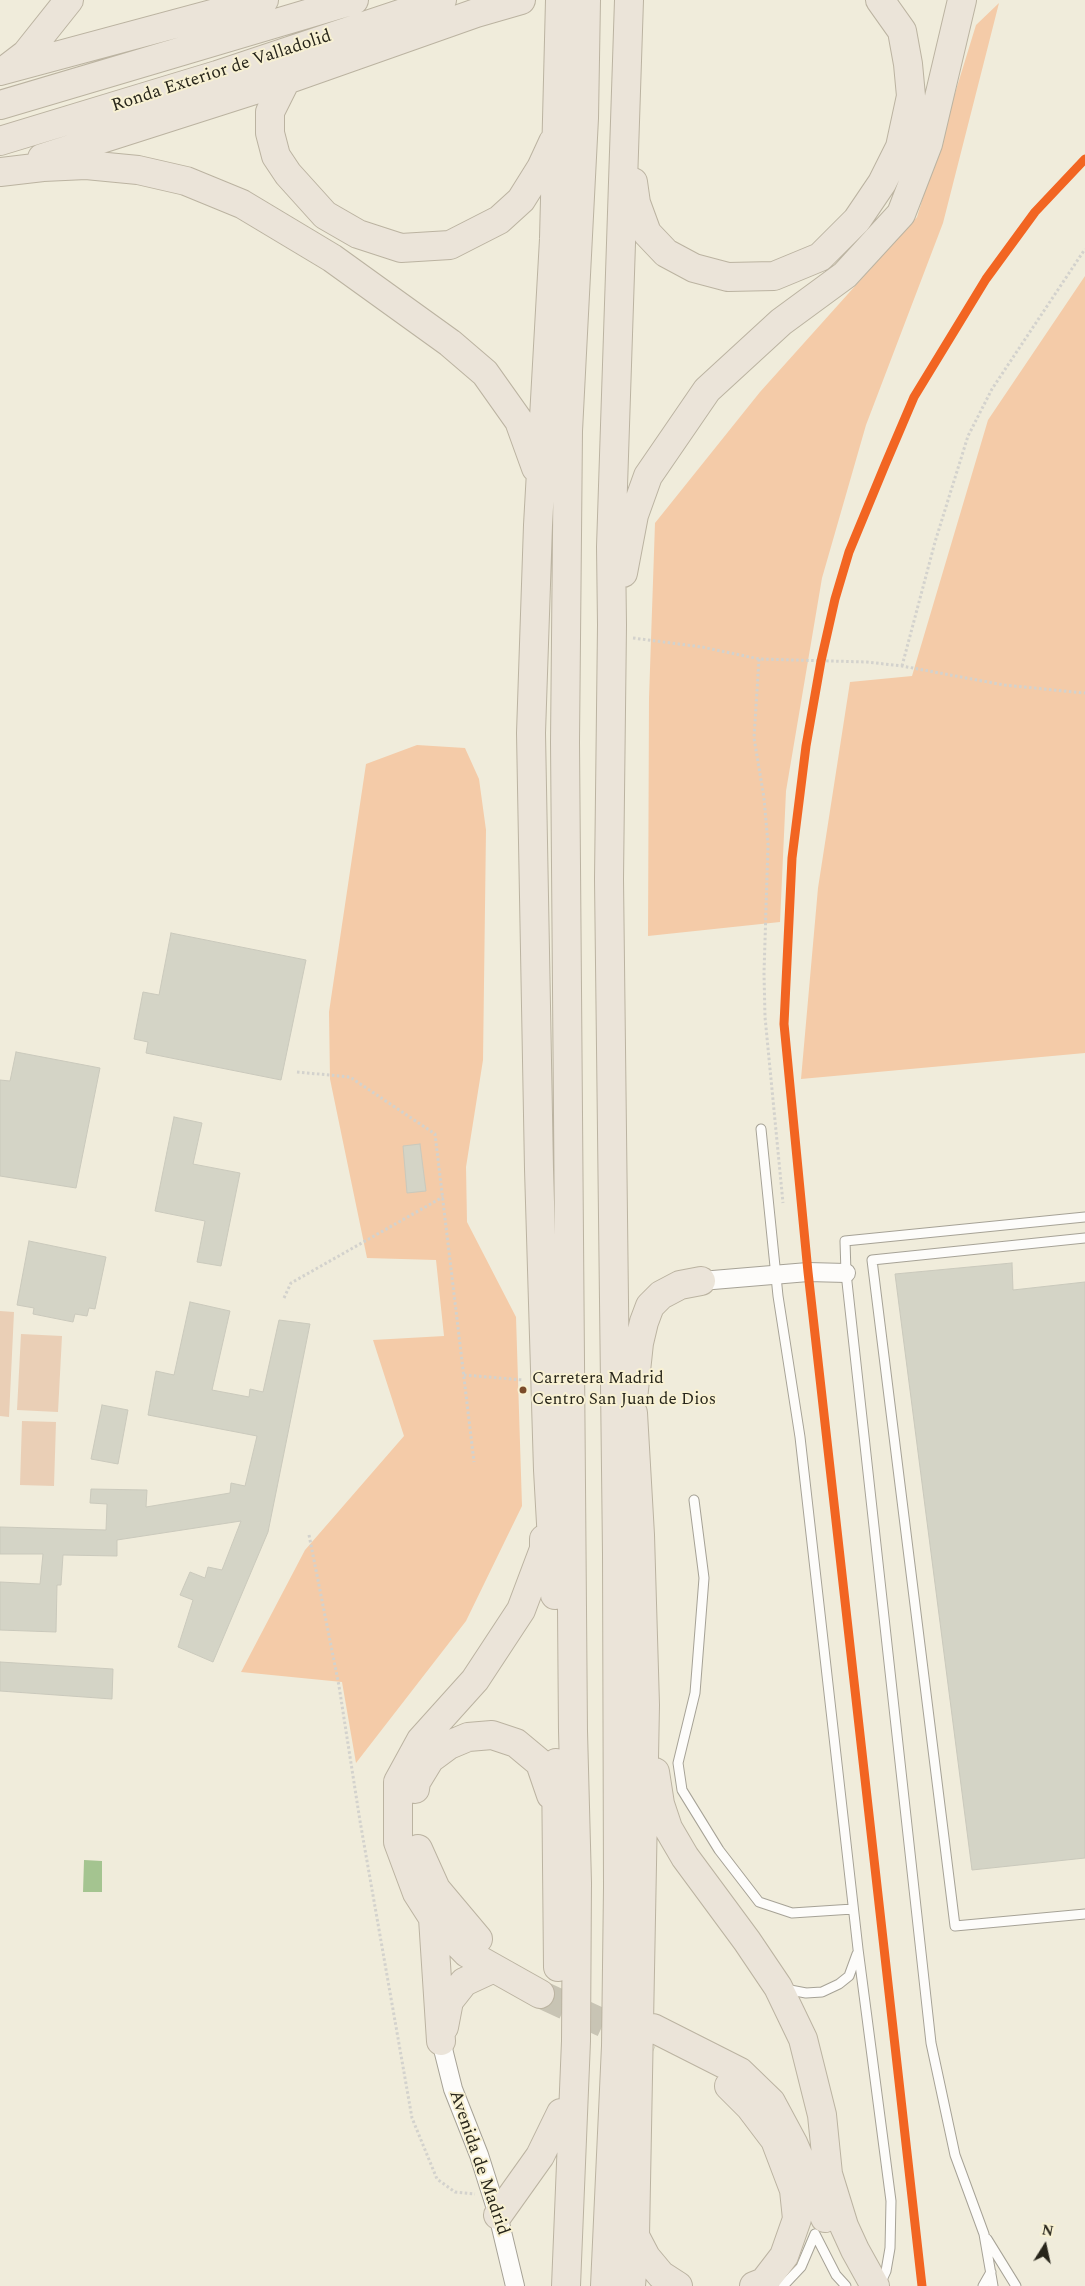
<!DOCTYPE html>
<style>
body{margin:0}
#map{position:relative;width:1085px;height:2286px;overflow:hidden;background:#f0ecdb;font-family:Spectral,serif}
canvas{display:block}
.north{position:absolute;left:1020px;top:2221px;width:50px;height:50px;-webkit-text-stroke:4px #f8f1d3;paint-order:stroke;rotate:10deg;font-size:14px;font-weight:700;line-height:20px;text-align:center;color:#27251a}
.north::after{content:'';display:block;margin:auto;width:18px;height:22px;background:#27251a;clip-path:polygon(50% 0,100% 100%,50% 72%,0 100%)}
</style>
<div id="map">
<canvas width="1085" height="2286"></canvas>
<div class="north">N</div>
</div>
<script>
const ctx = document.querySelector('canvas').getContext('2d');
ctx.lineJoin = 'round';
function paint(path, color) { ctx.fillStyle = color; ctx.fill(path, 'evenodd'); }
const toPath = rows => new Path2D(rows.map(r => 'M' + r).join(''));
function trace(path, color, width, dash) { ctx.strokeStyle = color; ctx.lineWidth = width; ctx.lineCap = dash ? 'butt' : 'round'; ctx.setLineDash(dash || []); ctx.stroke(path); }
function write(font, color, halo, rows, align = 'center') {
  ctx.font = font + ' Spectral,serif'; ctx.lineWidth = 4; ctx.setLineDash([]); ctx.textBaseline = 'middle'; ctx.strokeStyle = halo; ctx.fillStyle = color; for (const [text, x, y, turn = 0] of rows) {
    ctx.save(); ctx.translate(x, y); ctx.rotate((+turn || 0) * Math.PI / 180); ctx.textAlign = isNaN(turn) ? turn : align; if (halo) ctx.strokeText(text, 0, 0); ctx.fillText(text, 0, 0); ctx.restore();
  }
}
const green = toPath([
 [0,1311,14,1312,9,1417,0,1416],
 [21,1334,62,1336,58,1412,17,1410],
 [22,1421,56,1422,54,1486,20,1485]
]);
const forest = toPath([
 [999,3,943,223,866,425,822,578,786,791,780,922,648,936,649,698,655,523,760,392,917,217,976,25],
 [1085,276,1085,1053,801,1079,818,888,850,682,912,676,988,420],
 [417,745,465,748,479,779,486,830,483,1060,466,1167,467,1222,516,1317,522,1506,466,1621,356,1763,342,1682,241,1672,305,1550,404,1436,373,1340,444,1336,436,1260,367,1258,330,1079,329,1012,366,764]
]);
const water = toPath([
 [84,1860,102,1861,102,1892,83,1892]
]);
const building = toPath([
 [171,933,306,960,281,1080,146,1053,148,1042,134,1039,143,992,159,995,171,933],
 [16,1052,100,1068,76,1188,0,1176,0,1080,10,1081,16,1052],
 [174,1117,202,1123,193,1164,240,1173,221,1266,197,1262,205,1221,155,1211,174,1117],
 [420,1144,426,1191,407,1193,403,1146,420,1144],
 [29,1241,106,1257,95,1309,89,1308,87,1316,75,1314,73,1322,33,1314,34,1308,17,1305,29,1241],
 [1012,1263,1013,1290,1085,1282,1085,1858,972,1870,895,1274,1012,1263],
 [190,1302,230,1311,212,1390,249,1397,250,1389,263,1392,279,1320,310,1324,268,1532,213,1662,178,1647,193,1600,180,1595,190,1572,205,1578,208,1567,222,1570,241,1521,117,1540,117,1556,63,1555,61,1585,57,1585,56,1632,0,1630,0,1582,40,1584,43,1554,0,1554,0,1527,106,1530,107,1504,90,1503,91,1489,147,1490,146,1507,230,1493,231,1483,245,1486,257,1436,148,1415,156,1371,174,1375,190,1302],
 [102,1405,128,1410,118,1464,91,1459,102,1405],
 [0,1662,113,1669,112,1699,0,1691,0,1662]
]);
const highwayTunnel = toPath([
 [540,1994,655,2047]
]);
const path = toPath([
 [633,638,702,647,759,659,867,662,902,666,1004,685,1085,693],
 [759,659,754,738,764,798,768,844,764,973,765,1017,783,1203],
 [902,666,935,542,968,436,992,389,1085,249],
 [297,1072,350,1077,435,1134,474,1462],
 [284,1298,291,1283,443,1197],
 [464,1375,523,1380],
 [309,1535,339,1686,360,1821,412,2118,437,2179,455,2192,475,2194]
]);
const lane = toPath([
 [761,1129,778,1296,800,1437,858,1949,891,2201,890,2248,886,2271,880,2284],
 [1085,1238,872,1260,955,1926,1085,1914],
 [694,1500,704,1578,695,1693,678,1763,682,1790,719,1850,759,1902,792,1913,853,1909],
 [785,1989,806,1993,822,1992,839,1984,849,1976,857,1954],
 [815,2234,836,2275,846,2286],
 [987,2239,1016,2286],
 [783,2286,801,2267,815,2234],
 [983,2286,991,2272],
 [993,2286,984,2234,955,2155,931,2043,846,1273,845,1241,1085,1217]
]);
const street = toPath([
 [701,1281,808,1272,846,1273],
 [441,2041,453,2089,479,2155,498,2215,515,2286]
]);
const highway = toPath([
 [9,67,26,54,69,0],
 [0,71,264,0],
 [286,80,270,112,270,133,276,156,288,174,325,215,358,234,401,248,450,245,499,220,521,200,541,168,553,142],
 [0,105,354,0],
 [0,141,217,75,442,0],
 [42,158,286,80,476,13,521,0],
 [0,172,43,167,86,165,138,170,186,181,242,204,332,258,450,343,485,373,519,421,536,468],
 [633,182,636,203,647,233,666,253,694,268,728,277,774,276,820,257,857,220,882,183,900,147,911,96,908,64,902,31,880,0],
 [623,573,634,515,648,476,707,390,781,322,845,275,901,214,928,144,962,0],
 [633,1399,639,1343,644,1322,650,1306,661,1295,680,1285,701,1281],
 [555,1595,548,1470,539,1169,531,733,538,525,554,239,560,0],
 [556,1763,558,1967],
 [655,1772,660,1804,668,1828,685,1857,747,1941,778,1987,803,2039,822,2115,828,2174,844,2226,855,2250,875,2286],
 [415,1789,416,1782,430,1759,449,1745,468,1737,492,1735,516,1743,540,1763,551,1795],
 [418,1849,436,1889,478,1939],
 [433,1918,441,2041],
 [540,1994,467,1953,433,1918,417,1893,398,1842,398,1782,421,1740,475,1680,521,1610,544,1549,544,1539],
 [444,2027,449,2001,464,1982,492,1969],
 [653,2028,740,2072,771,2102,793,2143,825,2218],
 [729,2086,750,2107,775,2140,794,2190,797,2219,784,2256,764,2282,754,2286],
 [498,2215,540,2156,561,2113],
 [635,2236,646,2257,661,2275,678,2286],
 [566,2286,576,2041,577,1883,573,1731,565,742,568,431,584,118,586,0],
 [605,2286,616,2046,618,1887,617,1554,609,879,612,625,611,547,629,0],
 [631,2286,635,2236,645,1705,640,1535,633,1413]
]);
const rail1 = toPath([
 [922,2286,808,1272,784,1024,792,858,806,746,821,661,835,599,849,552,885,465,914,397,986,279,1035,212,1085,159]
]);
const markers = [
 [523,1390,4.5,"#7a4b2a"]
];
const busNames = [
 ["Carretera Madrid",532,1380],
 ["Centro San Juan de Dios",532,1401]
];
const streetNames = [
 ["Ronda Exterior de Valladolid",222,72,-18],
 ["Avenida de Madrid",478,2163,71]
];
paint(green, '#eacfb6');
paint(forest, '#f4cba8');
paint(water, '#a4c490');
paint(building, '#d4d4c6');
trace(building, '#cac9bc', 1);
trace(highwayTunnel, '#c8c4b4', 28, [28, 14]);
trace(lane, '#a6a296', 11);
trace(street, '#a6a296', 20);
trace(highway, '#bbb3a1', 30);
trace(path, '#d3d2cd', 3, [2.5, 2.5]);
trace(lane, '#fdfcfa', 9);
trace(street, '#fdfcfa', 18);
trace(highway, '#ebe4d9', 28);
trace(rail1, '#f26522', 9);
for (const [x, y, r, color] of markers) { const dot = new Path2D(); dot.arc(x, y, r, 0, 2 * Math.PI); ctx.fillStyle = color; ctx.fill(dot); trace(dot, '#f8f1d3', 2); }
write('17px', '#27251a', '#f8f1d3', busNames, 'left');
write('18px', '#27251a', '#f8f1d3', streetNames);
</script>
